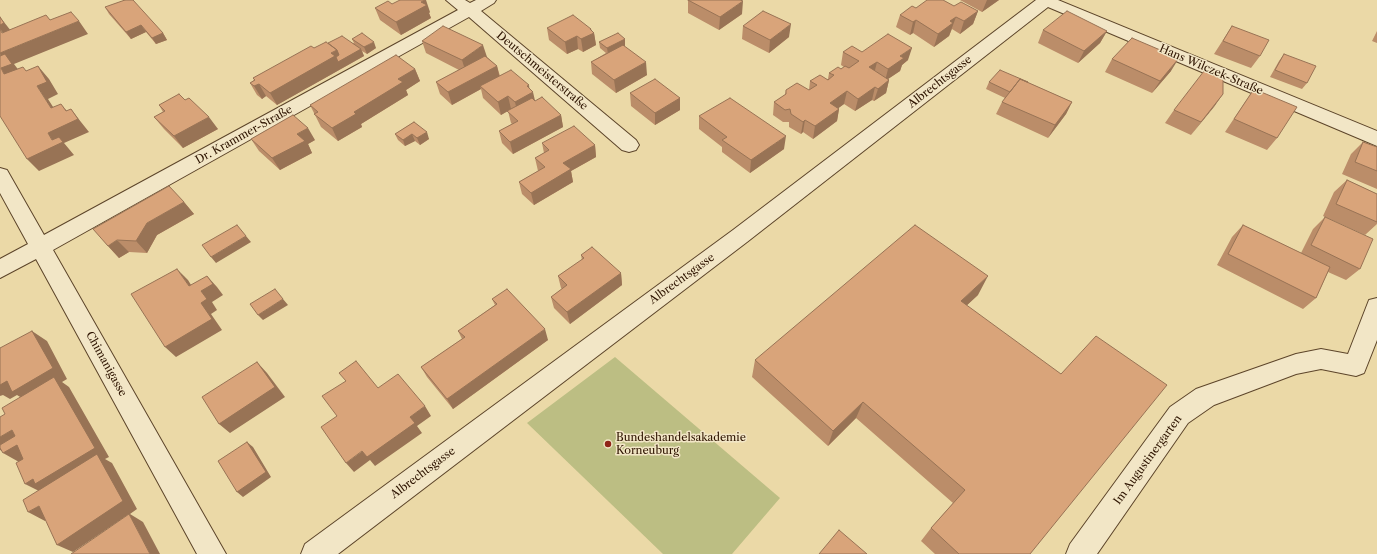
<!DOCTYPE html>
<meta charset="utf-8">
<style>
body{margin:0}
canvas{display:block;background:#ebd9a7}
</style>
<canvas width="1377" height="554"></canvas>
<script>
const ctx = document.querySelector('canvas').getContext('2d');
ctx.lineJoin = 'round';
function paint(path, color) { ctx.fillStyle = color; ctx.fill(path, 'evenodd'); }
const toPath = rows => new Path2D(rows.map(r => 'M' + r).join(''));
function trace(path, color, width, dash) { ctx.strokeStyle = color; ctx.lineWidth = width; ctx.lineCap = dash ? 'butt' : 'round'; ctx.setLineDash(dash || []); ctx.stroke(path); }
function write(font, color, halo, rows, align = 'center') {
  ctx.font = font + ' "Libre Caslon Text",serif'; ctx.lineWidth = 3; ctx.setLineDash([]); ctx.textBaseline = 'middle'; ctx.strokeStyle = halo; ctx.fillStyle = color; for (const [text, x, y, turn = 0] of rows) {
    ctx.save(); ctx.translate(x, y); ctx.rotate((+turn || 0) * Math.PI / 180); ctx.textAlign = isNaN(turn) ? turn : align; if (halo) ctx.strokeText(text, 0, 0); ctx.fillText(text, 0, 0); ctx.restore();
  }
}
const green = toPath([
 [615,357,780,498,732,554,663,554,527,423]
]);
const street = toPath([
 [446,0,465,0,470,3,476,0,496,0,494,3,481,11,636,140,639,145,636,150,629,152,622,150,469,17,53,250,226,554,197,554,36,259,0,278,0,259,28,244,0,193,0,168,7,170,44,235,458,10,446,0],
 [1036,0,1058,0,1377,131,1377,146,1048,7,747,242,338,554,301,554,305,544,733,230,1036,0],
 [1377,298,1377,340,1364,373,1356,376,1321,369,1296,374,1214,405,1188,423,1097,554,1066,554,1070,544,1170,407,1196,389,1296,354,1321,349,1348,354,1369,300,1377,298]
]);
const wall = toPath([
 [688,0,742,14,719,30,688,13],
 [960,0,999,0,982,12],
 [392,4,430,12,429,13,431,18,401,35,380,20,375,8],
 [954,6,978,11,973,24,960,34,952,29,949,36,934,47,913,33,910,35,896,27,900,15],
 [105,7,163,33,167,40,156,44,146,32,131,39,109,14],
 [743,26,789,37,769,53,742,39],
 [1232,26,1260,56,1251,68,1214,54],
 [547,28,591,29,592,31,594,33,596,45,583,52,578,49,567,54,549,40],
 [1043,30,1107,31,1100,43,1078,63,1038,43],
 [1377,31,1377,43,1372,41],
 [352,39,376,48,367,54,362,51,364,56,277,105,266,96,262,99,257,95,250,83,254,80,253,78,314,48,328,43,354,43],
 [625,39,625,46,624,46,647,75,616,93,592,74,591,62,606,53,600,48,599,42],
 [422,41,487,57,497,66,500,76,529,89,535,101,561,115,563,127,513,154,502,143,499,131,512,124,511,123,508,111,501,115,483,98,481,89,452,105,440,94,436,82,459,70,426,53],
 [843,52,862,52,908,60,902,65,900,71,888,79,889,80,886,93,874,101,872,100,855,111,844,104,838,108,839,109,837,121,813,139,803,132,801,134,789,127,789,122,783,122,773,115,774,102,785,95,786,90,809,90,810,81,828,79,829,73,841,69,844,67,841,65],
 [1284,54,1307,83,1302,89,1270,77,1279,61],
 [1112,59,1171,71,1152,93,1105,72],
 [415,69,420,81,406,90,408,95,361,124,362,127,338,141,321,127,310,105],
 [989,82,1027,82,1072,102,1066,114,1048,138,996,114,1002,102,1005,98,986,89],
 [1254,89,1277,138,1267,150,1225,132,1245,102],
 [630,93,680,98,680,110,655,125,631,106],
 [1223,94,1191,135,1165,123,1174,110],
 [159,105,218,129,183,148,164,129,154,117,163,112],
 [699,116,784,149,750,173,722,152,722,147,699,129],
 [414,122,429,139,420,145,415,141,405,146,398,140,395,134],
 [251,139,315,140,308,144,312,153,280,170,259,151],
 [1363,142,1377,147,1377,189,1342,174,1351,154],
 [542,143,595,145,596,157,571,171,573,182,534,205,522,194,519,182,538,171,535,158,544,153],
 [1347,180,1377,194,1377,224,1365,235,1323,216,1334,192],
 [184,202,194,214,157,235,147,253,129,252,119,258,108,246],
 [1325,217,1360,269,1346,280,1328,272,1316,298,1303,309,1217,265,1232,237,1243,225,1301,253,1313,229],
 [581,255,621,273,622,285,570,324,554,308,551,297,562,289,561,288,558,276,582,260],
 [978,295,967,305,1030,554,935,554,921,541,931,528,953,503,856,418,828,446,752,377,755,360],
 [492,299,548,340,453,409,427,377,421,367,462,339,458,331,495,305]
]);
const shadedWall = toPath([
 [425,0,426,0,430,12,429,13,431,18,401,35,396,22,421,2],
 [987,0,999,0,982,12],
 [743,1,742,14,719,30,720,17],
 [978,11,973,24,960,34,964,21],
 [0,17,15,36,13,46,0,29],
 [956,17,949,36,934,47,938,34,950,21],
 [916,20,913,33,910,35,913,22],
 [79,21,88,34,14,64,23,76,4,74,1,68,0,53],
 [791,24,789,37,769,53,770,40],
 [141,25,146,32,131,39,126,32],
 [590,29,591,29,592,34,594,33,596,45,583,52,581,39],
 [1107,31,1100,43,1078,63,1084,51],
 [163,33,167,40,156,44,152,38],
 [577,36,578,49,567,54,565,42],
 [625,39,625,46,608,54,607,48],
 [374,42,376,48,367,54,364,47],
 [483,45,487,57,466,73,462,60],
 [912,48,908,60,902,65,900,71,885,81,888,69,900,56],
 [361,49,364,56,277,105,270,93,337,50],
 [1179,58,1171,71,1152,93,1160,81],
 [646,62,647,75,616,93,614,80],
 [877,62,874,74,869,67],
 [38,66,49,79,58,94,48,99,62,121,51,108,37,86],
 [497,66,500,79,480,86,481,89,452,105,448,92],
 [415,69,420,81,406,90,408,95,361,124,362,127,338,141,332,128,398,79],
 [889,80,886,93,874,101,878,89],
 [259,84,266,96,262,99,254,86],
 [529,85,530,94,533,92,536,105,518,115,515,102,527,86],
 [875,87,872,100,855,111,858,99],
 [847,91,844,104,828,116,830,103],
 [1223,94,1214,107,1191,135,1201,122],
 [508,96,511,109,501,115,498,102],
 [680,98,680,110,655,125,655,113],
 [1072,102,1066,114,1048,138,1055,125],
 [61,104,72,117,71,109,81,122,89,132,64,143,74,155,39,171,27,159,52,140,48,133,66,111],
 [839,109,837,121,813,139,815,126],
 [561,115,563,127,513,154,510,142],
 [209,117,218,129,183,148,174,136],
 [805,120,803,132,801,134,803,122],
 [308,128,315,140,308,144,312,153,280,170,272,158,297,134],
 [427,132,429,139,420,145,417,138],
 [412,134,415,141,405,146,403,140],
 [786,136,784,149,750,173,751,160],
 [595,145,596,157,571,171,573,182,534,205,531,193,563,163],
 [184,202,194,214,157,235,147,253,136,241,147,223],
 [246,236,251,242,216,263,211,257],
 [117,240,129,252,119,258,108,246],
 [177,269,188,280,199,298,189,286],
 [621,273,622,285,570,324,567,312],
 [207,276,217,287,223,295,212,302,217,310,211,314,222,330,176,357,165,347,201,303,201,291],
 [988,276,978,295,952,319,961,301],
 [283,299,288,305,263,320,258,315],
 [545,329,548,340,453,409,447,399],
 [32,331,47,341,67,379,62,382,69,387,109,457,105,459,112,463,137,509,130,514,143,522,160,554,150,554,129,514,73,552,57,545,41,492,25,484,28,402,17,395,10,399,3,395,0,396,0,385],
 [257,362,267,373,285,397,230,433,219,424],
 [863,402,856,418,828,446,833,431],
 [425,406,431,416,417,426,422,433,375,466,370,460,354,472,346,463],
 [12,430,33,454,19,462,3,453,4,452,0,450,0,437],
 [247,442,253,447,271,477,243,497,237,492],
 [39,506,55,514,45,521,28,512]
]);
const building = toPath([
 [125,0,133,0,163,33,152,38,141,25,126,32,105,7,125,0],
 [400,0,425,0,421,2,427,5,396,22,375,8,388,1,392,4,400,0],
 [688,0,740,0,743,1,720,17,688,0],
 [927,0,943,0,954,6,961,2,978,11,964,21,956,17,950,21,953,23,938,34,916,20,913,22,900,15,912,6,916,8,927,0],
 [763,11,791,24,770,40,743,26,763,11],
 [1067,11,1107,31,1084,51,1043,30,1067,11],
 [71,12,79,21,0,53,0,29,2,33,46,15,50,20,71,12],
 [573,15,591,29,590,29,594,33,581,39,577,36,565,42,547,28,573,15],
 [0,17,4,23,0,25,0,17],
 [443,26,483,45,462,60,422,41,443,26],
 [1232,26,1269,40,1260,56,1223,41,1232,26],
 [362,33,374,42,364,47,352,39,362,33],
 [618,33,625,39,607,48,599,42,618,33],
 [888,34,912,48,900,56,904,58,888,69,877,62,869,67,889,80,878,89,875,87,858,99,847,91,830,103,839,109,815,126,805,120,803,122,791,114,790,109,785,110,774,102,786,94,786,90,797,83,809,90,817,85,810,81,820,75,828,80,834,75,829,73,838,67,841,69,845,66,849,68,859,61,843,52,852,46,862,52,888,34],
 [342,36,361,49,338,62,336,57,339,55,337,50,328,43,342,36],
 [1132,38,1179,58,1160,81,1112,59,1132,38],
 [326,42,337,50,331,53,335,56,270,93,259,84,254,86,250,83,255,80,253,78,311,46,314,48,326,42],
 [623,45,646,62,614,80,591,62,623,45],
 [5,54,12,64,1,68,4,74,23,67,26,71,38,66,47,82,37,86,51,108,61,104,66,111,71,109,78,119,48,133,52,140,59,137,63,142,27,159,0,116,0,56,5,54],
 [1284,54,1316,66,1307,83,1275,70,1284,54],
 [396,55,415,69,398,79,403,82,354,112,356,114,332,128,314,114,318,112,310,105,396,55],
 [485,56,497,66,448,92,436,82,485,56],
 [511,70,529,85,527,86,533,92,515,102,508,96,498,102,480,86,511,70],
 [1000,70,1028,82,1027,82,1020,79,1010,92,989,82,1000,70],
 [1204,71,1223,79,1223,94,1201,122,1174,110,1204,71],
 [655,79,680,98,655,113,630,93,655,79],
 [1020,79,1072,102,1055,125,1002,102,1020,79],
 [1254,89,1297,107,1277,138,1234,119,1254,89],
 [179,94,185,100,189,98,209,117,174,136,154,117,165,111,159,105,179,94],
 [542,97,561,115,510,142,499,131,518,121,507,111,532,98,535,101,542,97],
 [730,98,786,136,751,160,722,140,727,137,699,116,730,98],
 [293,115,308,128,297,134,305,141,272,158,251,139,293,115],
 [414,122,427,132,417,138,412,134,403,140,395,134,414,122],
 [574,126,595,145,563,163,571,169,531,193,519,182,545,167,535,158,549,150,542,143,574,126],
 [1363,142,1377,147,1377,171,1355,162,1363,142],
 [1347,180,1377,194,1377,222,1336,204,1347,180],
 [169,186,184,202,147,223,136,241,117,240,108,246,93,229,169,186],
 [1325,217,1373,239,1360,269,1311,245,1325,217],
 [237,225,246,236,211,257,202,245,237,225],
 [915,225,988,276,961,301,1061,374,1096,336,1167,385,1030,554,959,554,931,528,965,490,863,402,833,431,755,360,915,225],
 [1243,225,1330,267,1316,298,1228,254,1243,225],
 [592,247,621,273,567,312,551,297,567,285,558,276,584,258,581,255,592,247],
 [177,269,189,286,207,276,213,284,201,291,207,299,201,303,212,319,165,347,131,294,177,269],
 [275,289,283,299,258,315,250,304,275,289],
 [507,289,545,329,447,399,421,367,465,337,458,331,497,304,492,299,507,289],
 [32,331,53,368,12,392,7,381,0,385,0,348,32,331],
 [356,361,378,388,398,374,425,406,410,417,415,423,367,457,362,451,346,463,321,427,337,416,322,396,346,381,339,373,356,361],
 [257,362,275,387,219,424,202,397,257,362],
 [54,377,95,448,35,484,33,479,25,484,16,463,23,459,17,445,3,453,0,448,0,445,15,436,12,430,0,437,0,417,5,414,2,408,54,377],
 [247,442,266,472,237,492,218,461,247,442],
 [97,454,123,501,57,545,39,506,28,512,23,500,97,454],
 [129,514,150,554,71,554,129,514],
 [839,530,867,554,819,554,839,530]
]);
const markers = [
 [608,444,4,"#8f2418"]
];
const streetNames = [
 ["Hans Wilczek-Straße",1211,70,23],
 ["Deutschmeisterstraße",542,71,40],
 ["Albrechtsgasse",940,82,-38],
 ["Dr. Krammer-Straße",244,135,-29],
 ["Albrechtsgasse",682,279,-36],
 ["Chimanigasse",106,364,61],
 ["Im Augustinergarten",1148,460,-54],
 ["Albrechtsgasse",423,473,-37]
];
const poiNames = [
 ["Bundeshandelsakademie",616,438],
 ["Korneuburg",616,451]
];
paint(green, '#bcbe83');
trace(street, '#5d452a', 2);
paint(street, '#f2e6c6');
paint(wall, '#bb8d69');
paint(shadedWall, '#987355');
paint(building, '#d9a47a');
trace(building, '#987355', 1);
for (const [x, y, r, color] of markers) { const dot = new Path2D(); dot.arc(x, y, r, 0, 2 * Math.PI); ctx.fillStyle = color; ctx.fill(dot); trace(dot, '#f2e6c6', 1.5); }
write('11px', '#2e1400', '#f2e6c6', streetNames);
write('11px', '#2e1400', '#f2e6c6', poiNames, 'left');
</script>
